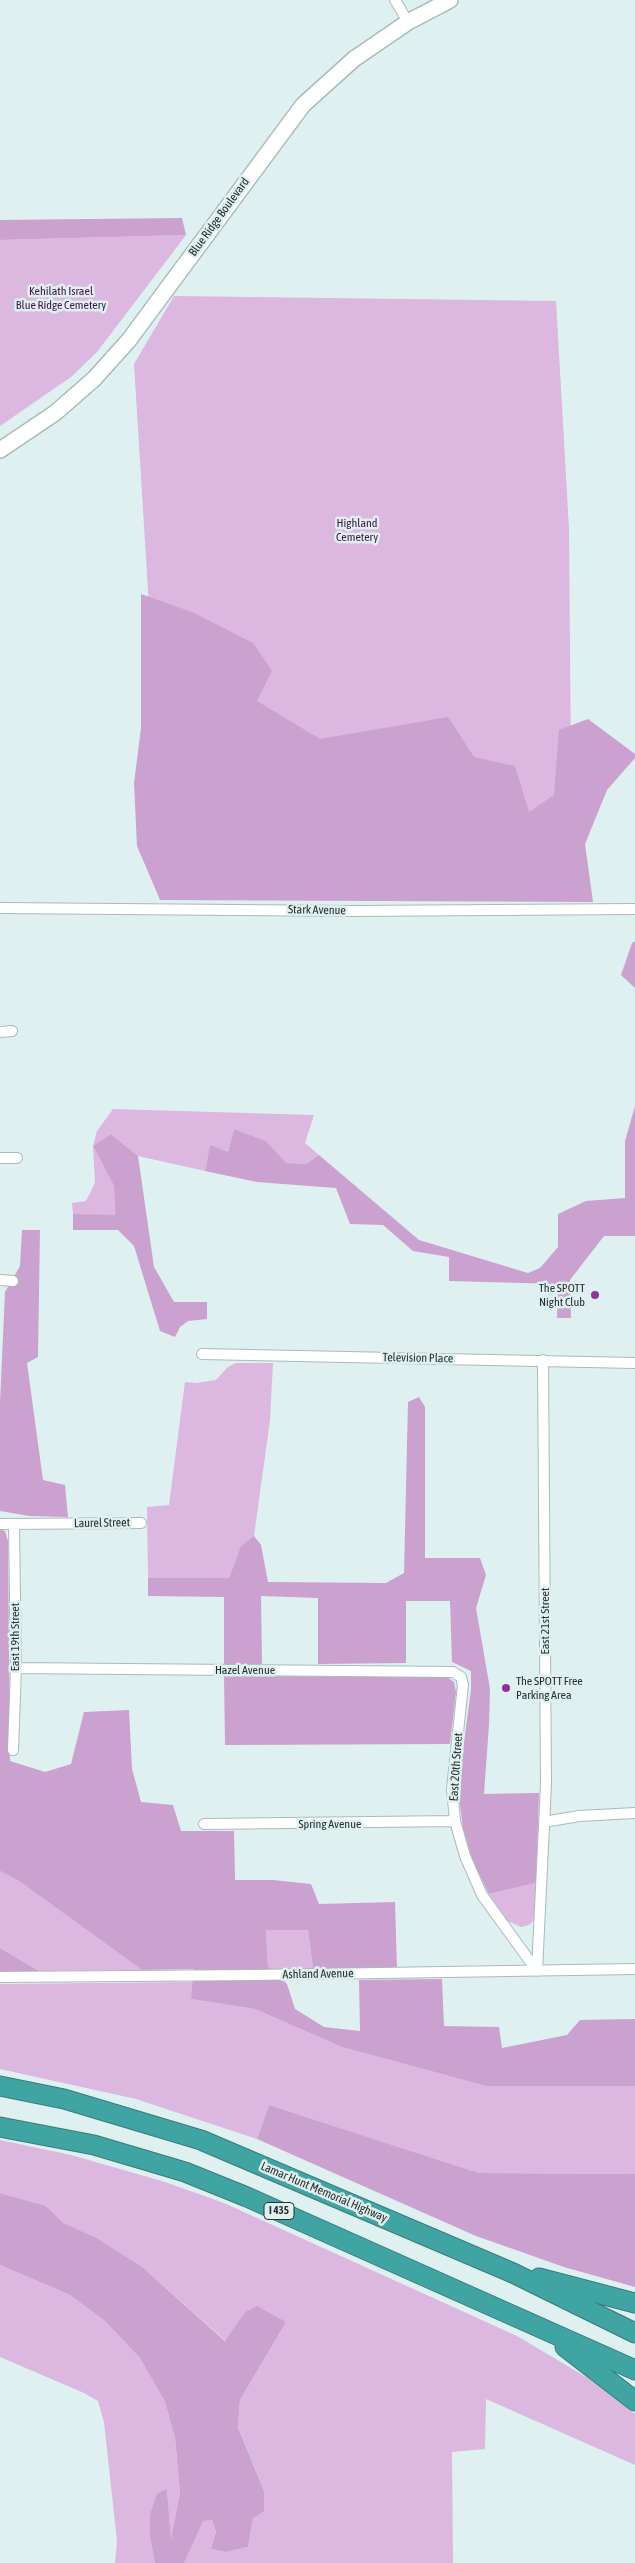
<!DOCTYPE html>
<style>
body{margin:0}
canvas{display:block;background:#def0ef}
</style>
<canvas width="635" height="2563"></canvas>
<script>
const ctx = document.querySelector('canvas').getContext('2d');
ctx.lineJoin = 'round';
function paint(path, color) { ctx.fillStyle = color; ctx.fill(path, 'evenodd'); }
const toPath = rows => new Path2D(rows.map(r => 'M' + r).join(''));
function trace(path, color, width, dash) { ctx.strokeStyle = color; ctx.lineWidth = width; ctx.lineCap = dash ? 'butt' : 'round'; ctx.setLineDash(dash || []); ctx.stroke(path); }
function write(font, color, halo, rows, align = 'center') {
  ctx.font = font + ' "Asap Condensed",sans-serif'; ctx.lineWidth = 5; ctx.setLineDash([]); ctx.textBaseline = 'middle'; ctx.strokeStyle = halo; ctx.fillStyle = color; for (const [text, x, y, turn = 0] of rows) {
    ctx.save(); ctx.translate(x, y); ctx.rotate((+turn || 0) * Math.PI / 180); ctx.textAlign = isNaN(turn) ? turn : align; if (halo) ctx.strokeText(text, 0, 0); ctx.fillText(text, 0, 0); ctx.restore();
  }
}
const green = toPath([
 [186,235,97,352,71,377,0,426,0,240],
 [174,296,556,301,569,529,572,895,167,898,134,364],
 [113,1109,314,1115,305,1143,319,1155,306,1164,285,1163,266,1141,234,1129,228,1152,210,1146,205,1171,138,1156,111,1134,93,1146,114,1186,115,1216,73,1214,72,1203,86,1201,95,1183,93,1146,97,1131],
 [236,1363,273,1363,270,1420,254,1536,241,1547,229,1578,148,1578,147,1507,169,1505,185,1382,196,1383,216,1380,228,1367],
 [0,1871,19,1881,142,1970,39,1971,0,1948],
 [536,1883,535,1919,529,1925,521,1927,508,1921,489,1894],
 [266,1929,308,1930,313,1969,271,1970,268,1967],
 [194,1982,191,1999,255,2009,342,2047,486,2086,635,2086,635,2174,479,2173,269,2105,257,2139,136,2099,0,2069,0,1984],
 [0,2140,71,2155,165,2182,224,2203,517,2336,586,2377,635,2414,635,2465,486,2399,485,2449,452,2452,453,2563,184,2563,202,2521,212,2520,216,2533,211,2549,226,2552,248,2547,253,2518,264,2491,238,2426,240,2400,286,2322,245,2312,226,2341,141,2266,97,2238,62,2223,46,2206,0,2193],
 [0,2265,70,2295,105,2321,140,2358,165,2402,175,2438,180,2493,171,2541,167,2489,157,2493,150,2514,150,2537,155,2563,115,2563,117,2541,104,2422,98,2401,84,2393,0,2357]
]);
const forest = toPath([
 [182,218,186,235,0,240,0,220],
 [141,594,192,612,253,643,272,671,257,701,320,739,448,717,474,757,515,766,529,812,554,795,559,730,588,719,635,754,635,758,607,790,585,844,593,902,160,900,137,846,134,783,141,728],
 [635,941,635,988,621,975,632,943],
 [635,1106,635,1236,604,1236,570,1280,571,1318,557,1318,558,1284,449,1281,449,1257,413,1251,383,1225,350,1224,336,1188,257,1182,205,1171,210,1145,228,1152,234,1129,266,1141,286,1163,306,1164,319,1155,419,1240,528,1273,540,1268,558,1247,558,1214,586,1201,625,1198,625,1141],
 [111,1134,138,1156,154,1267,174,1302,207,1302,207,1319,188,1321,180,1327,175,1337,160,1331,134,1246,118,1230,73,1230,73,1214,115,1215,114,1186,93,1146],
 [22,1230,40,1230,38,1357,27,1363,43,1480,65,1485,68,1517,29,1516,0,1511,0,1403,5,1292,20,1266],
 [419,1397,425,1407,425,1558,480,1558,486,1575,476,1608,490,1689,489,1725,484,1794,539,1793,536,1883,489,1894,473,1862,463,1828,459,1797,460,1772,471,1690,471,1671,452,1662,450,1601,406,1601,406,1663,318,1664,318,1598,261,1596,262,1664,224,1664,224,1597,148,1596,148,1578,229,1578,241,1546,254,1536,261,1545,268,1582,386,1583,404,1573,408,1402],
 [0,1529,5,1531,8,1541,10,1761,45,1772,71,1764,84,1712,129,1710,132,1769,141,1802,173,1805,181,1831,234,1831,235,1880,273,1880,311,1884,319,1904,395,1902,397,1967,313,1969,308,1930,266,1930,268,1967,287,1984,295,2009,324,2027,360,2031,359,1980,442,1979,444,2026,499,2027,502,2048,567,2035,580,2020,635,2019,635,2086,486,2086,342,2047,255,2009,191,1999,194,1969,142,1970,19,1881,0,1871],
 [224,1676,447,1677,454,1682,456,1692,450,1744,225,1745],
 [0,1948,39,1971,0,1971],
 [269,2105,479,2173,635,2174,635,2287,564,2267,476,2236,257,2139],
 [0,2193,46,2206,63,2223,97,2238,141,2266,225,2341,245,2312,257,2306,286,2322,240,2400,238,2427,264,2491,264,2511,253,2518,248,2547,226,2552,211,2549,216,2532,212,2520,203,2521,184,2563,155,2563,150,2537,150,2514,157,2493,167,2489,171,2539,180,2493,175,2438,165,2402,140,2358,105,2321,70,2295,0,2265]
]);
const street = toPath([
 [395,0,408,22],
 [0,908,354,911,635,909],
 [0,1032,12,1031],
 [0,1158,17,1158],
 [0,1280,13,1281],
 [202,1354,635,1363],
 [0,1524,141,1523],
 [16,1668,453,1672,461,1677,463,1685,452,1789,455,1821,465,1856,482,1895,537,1971],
 [13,1750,16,1668,14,1524],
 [544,1822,579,1816,635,1813],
 [204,1824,455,1821],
 [537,1971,546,1784,543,1360],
 [0,1977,254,1975,635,1969]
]);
const secondary = toPath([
 [0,450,55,413,94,379,129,340,303,105,354,59,408,22,450,0]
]);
const highway = toPath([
 [0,2086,64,2099,201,2140,513,2273,635,2333],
 [0,2127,94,2145,185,2172,247,2197,635,2370],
 [539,2278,635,2303],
 [565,2347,635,2401]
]);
const markers = [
 [595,1295,5,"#91329b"],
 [506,1688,5,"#91329b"]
];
const shields = [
 [279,2211,30]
];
const shieldNames = [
 ["I 435",279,2211]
];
const streetNames = [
 ["Blue Ridge Boulevard",219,217,-54],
 ["Stark Avenue",317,910,1],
 ["Television Place",418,1358,1],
 ["Laurel Street",102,1523,-1],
 ["East 21st Street",545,1621,-90],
 ["East 19th Street",15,1637,-90],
 ["Hazel Avenue",245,1670],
 ["East 20th Street",456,1767,-86],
 ["Spring Avenue",330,1824],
 ["Ashland Avenue",318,1974,-1],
 ["Lamar Hunt Memorial Highway",324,2192,23]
];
const parkNames = [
 ["Kehilath Israel",61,291],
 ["Blue Ridge Cemetery",61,305],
 ["Highland",357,523],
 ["Cemetery",357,537]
];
const poiNames = [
 ["The SPOTT",585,1288],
 ["Night Club",585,1302],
 ["The SPOTT Free",516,1681,"left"],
 ["Parking Area",516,1695,"left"]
];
paint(green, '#dcb7df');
paint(forest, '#cba1cf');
trace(street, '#a9bbba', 12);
trace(secondary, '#a9bbba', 18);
trace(highway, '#387b7a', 21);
trace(street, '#fff', 10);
trace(secondary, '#fff', 15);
trace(highway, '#40a4a2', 19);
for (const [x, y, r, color] of markers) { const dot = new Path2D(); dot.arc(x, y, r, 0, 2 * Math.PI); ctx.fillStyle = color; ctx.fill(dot); trace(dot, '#def0ef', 2); }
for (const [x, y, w] of shields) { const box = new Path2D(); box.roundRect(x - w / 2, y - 8.5, w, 17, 4); ctx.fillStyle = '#def0ef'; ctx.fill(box); trace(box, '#293030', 1); }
write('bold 11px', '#293030', null, shieldNames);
write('12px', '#293030', '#def0ef', streetNames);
write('12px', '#45124b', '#def0ef', parkNames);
write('12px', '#293030', '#def0ef', poiNames, 'right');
</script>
